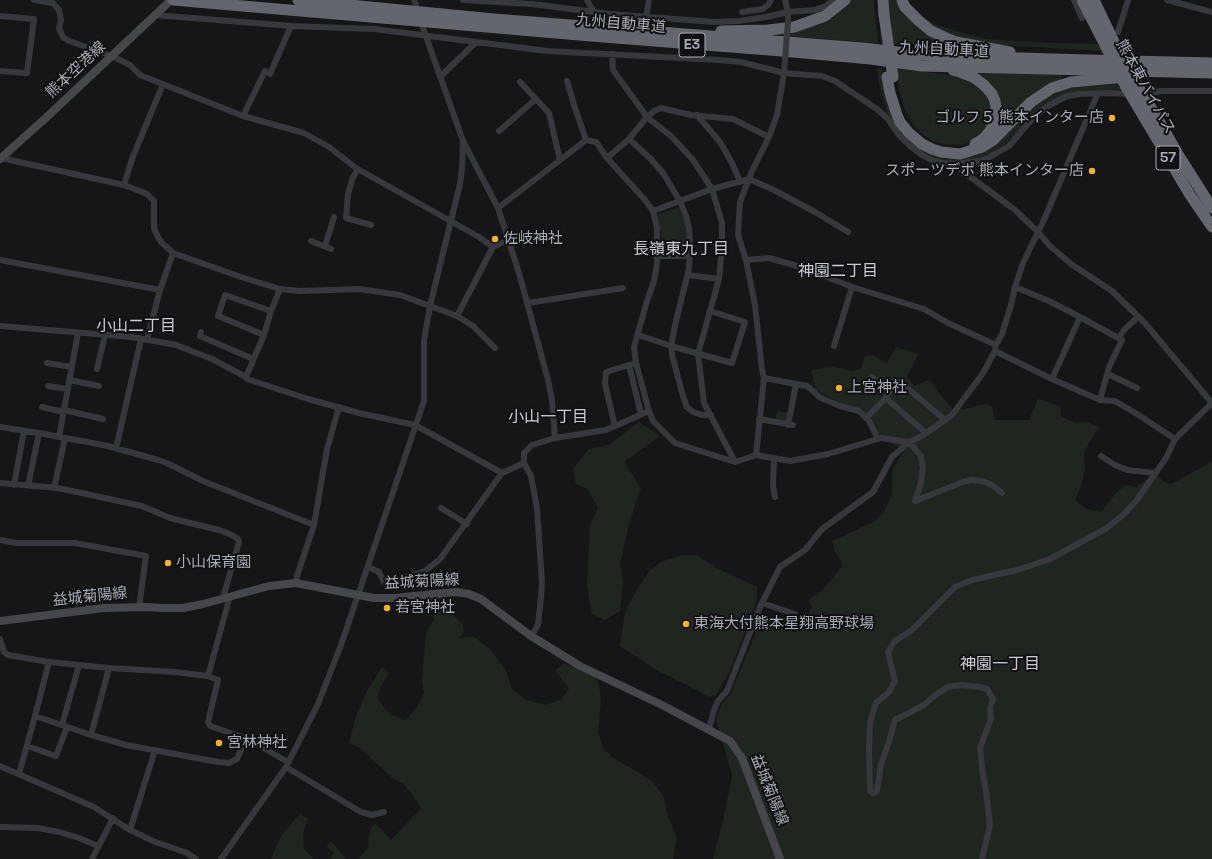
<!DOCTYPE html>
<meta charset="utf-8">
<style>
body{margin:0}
canvas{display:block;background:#161618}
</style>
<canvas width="1212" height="859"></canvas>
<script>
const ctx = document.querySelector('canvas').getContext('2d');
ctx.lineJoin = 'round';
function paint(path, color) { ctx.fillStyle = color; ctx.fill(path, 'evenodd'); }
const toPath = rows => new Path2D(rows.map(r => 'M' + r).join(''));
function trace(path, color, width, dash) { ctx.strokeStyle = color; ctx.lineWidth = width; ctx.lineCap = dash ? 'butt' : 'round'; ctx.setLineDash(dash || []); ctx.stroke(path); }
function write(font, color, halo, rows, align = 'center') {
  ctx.font = font + ' "Space Grotesk","Noto Sans JP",sans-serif'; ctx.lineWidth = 4; ctx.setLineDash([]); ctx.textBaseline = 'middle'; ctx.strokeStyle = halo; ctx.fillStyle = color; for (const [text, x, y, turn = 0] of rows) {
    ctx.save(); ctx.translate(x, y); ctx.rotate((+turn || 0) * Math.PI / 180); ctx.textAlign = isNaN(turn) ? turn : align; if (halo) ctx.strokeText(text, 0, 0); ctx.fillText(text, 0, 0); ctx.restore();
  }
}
const green = toPath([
 [849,0,874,0,878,43,773,35,774,32],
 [887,0,897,0,907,14,970,49,892,44],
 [919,15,936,25,976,37,987,39,1028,42,1098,44,1102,51,985,44,944,34],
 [877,68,882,69,887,97,898,126,959,157,1040,99,1068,86,1118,83,1122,90,1097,90,1073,92,1039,110,1005,144,994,152,977,160,958,162,946,160,933,156,921,151,913,145,897,127,887,113,879,84],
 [896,69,960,76,984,90,993,108,991,124,975,140,961,145,943,144,933,141,923,135,914,126,905,110,899,90],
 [966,70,1061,75,1062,81,993,137,1000,108],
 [679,207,685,223,687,242,686,251,685,253,662,253,661,251,661,232,657,215],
 [896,347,918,354,907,376,914,386,929,380,954,411,969,408,986,404,992,407,995,420,1029,420,1038,399,1060,406,1062,417,1076,423,1087,422,1100,427,1089,443,1084,454,1085,469,1081,486,1075,500,1086,509,1101,512,1117,492,1126,485,1136,487,1155,474,1163,481,1171,484,1212,462,1212,859,713,859,724,817,732,775,716,719,721,705,731,693,764,613,776,625,795,633,806,618,812,607,808,600,821,592,842,567,841,560,834,550,832,541,874,522,884,512,892,494,892,471,904,451,879,435,859,408,840,403,816,390,811,370,832,366,851,371,861,369,865,356,873,355,887,363],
 [777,411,789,413,787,423,775,420],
 [639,422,660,436,624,462,641,488,629,524,620,564,623,582,620,611,605,620,591,613,587,582,590,526,598,508,588,489,576,484,573,469,589,449,609,445],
 [682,555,696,555,717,568,757,587,757,598,752,614,729,673,715,696,708,697,697,690,655,669,620,646,625,613,632,598,649,571,661,562],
 [441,595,449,611,463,625,464,632,458,638,474,637,490,649,506,671,512,689,526,700,545,705,561,700,569,689,555,670,564,664,595,676,599,685,601,699,598,733,604,749,613,758,651,780,664,797,667,814,677,838,673,859,358,859,368,848,369,835,372,826,376,824,391,840,421,808,405,785,391,777,360,748,349,743,355,719,366,693,382,667,389,673,379,690,378,697,380,702,389,714,406,720,417,707,424,693,422,679,426,632,434,619,429,598],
 [301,814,308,819,303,833,304,849,314,859,271,859,281,836,295,819],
 [331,841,346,859,330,859,334,853,327,847]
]);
const street = toPath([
 [34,0,53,3,59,10,61,20,59,28,63,37,69,41,112,56,130,65,140,75,243,116,304,133,329,147,356,168,479,237,493,247],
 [414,0,416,5],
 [463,0,532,4,610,14,714,22,739,21,766,17,788,12,815,10,826,6,834,0],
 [587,0,593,11],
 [785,0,788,12,788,21],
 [1074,0,1082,18],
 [1167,0,1212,12],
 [742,12,763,9,769,4,771,0],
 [155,15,291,26,374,29,547,51,719,60,741,62,784,73,822,76,835,81,877,109,888,119,899,135,909,145,922,155,932,160,943,163,953,164,980,161,988,158,1009,146,1033,118,1048,106,1065,97,1078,94,1106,93,1131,94],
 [0,16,34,19,27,73,0,71],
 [646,17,649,0],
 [423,28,463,141,498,208,519,273,548,380,552,400,555,438],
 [1118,32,1128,0],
 [612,54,613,70,647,117,672,137,693,160,712,189,722,223,722,248,719,279,698,354,704,403,735,462],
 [440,77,476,42],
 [567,81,575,108,586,140],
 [520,82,549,113,560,160],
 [1142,94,1149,94,1161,91,1212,91],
 [697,115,720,142,732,163,740,182],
 [243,116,265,71,270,74,291,26],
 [499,131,536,99],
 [629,139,651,159,663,173,680,201,686,216,689,228,690,244,689,269,676,321,671,346,672,355,683,396,687,407,693,412,702,415,711,415],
 [1,158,124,185,147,194,154,201,154,228,157,235,161,242,173,253,241,277,280,289,300,291,359,289,400,295,457,316,493,247,508,240],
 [607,158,629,139,647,117,654,111,661,108,691,115,733,119,769,137],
 [953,164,1015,210,1038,232,1050,246,1071,264,1112,291,1144,322,1212,403],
 [358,169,353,177,348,194,346,218,371,225],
 [124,185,132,159,163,84],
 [498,208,586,140,596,142,607,158,645,200,653,211,657,228,657,264,654,281,647,301,634,347,636,363,649,411,653,421,675,443,735,462,756,455,790,461,828,454,881,438,909,442,921,456,923,468,921,483,915,501,963,482,971,480,982,481,992,485,1002,493],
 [653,211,712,189,749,179,774,190,815,212,848,232],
 [311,241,331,249],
 [325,246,334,217],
 [658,256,690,256],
 [0,260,160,290,173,253],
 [746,260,769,258,804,268,852,287,924,309,948,323,996,345],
 [688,275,719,279],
 [1015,287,1049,301,1080,317,1052,379],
 [528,303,623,288],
 [457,316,473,326,495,348],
 [1080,317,1122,340,1109,367,1100,400],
 [0,326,132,337,176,345,212,359,246,377,247,379,308,399,359,413,415,425,502,473],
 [201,332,200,336,253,359],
 [264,335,218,316,225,295,271,311],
 [638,335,671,346,732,363,745,322,710,311],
 [1118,338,1126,328,1138,317],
 [147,340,160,290],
 [834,346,852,287],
 [995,351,1052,379,1100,400,1115,401,1137,414,1175,439],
 [47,363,72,367],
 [629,365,641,414],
 [97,369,105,335],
 [1108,374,1137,388],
 [246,377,264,335,271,311,280,289],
 [871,377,890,388],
 [764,378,807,386,812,390,819,397,840,406,859,411,869,421,878,439],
 [69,380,99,386],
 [48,386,68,389],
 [885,399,888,400,926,433],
 [42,407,63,412],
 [64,410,103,419],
 [866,418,885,399,894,383,897,381,900,382,945,420],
 [759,419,793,425],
 [788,425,796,384],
 [615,426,605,384,606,372,636,363],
 [0,427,39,433,108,446,158,460,167,463,203,481,314,525],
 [59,437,78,333],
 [116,448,141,339],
 [756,455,764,378,762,370,755,305,746,260,738,235,740,202,752,171,769,137,777,115,784,73],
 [1101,456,1115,465,1127,470,1155,473],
 [774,458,773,486,775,497],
 [524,463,531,476,537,508,542,583,541,597,538,625,531,636],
 [0,483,58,488,142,506,170,518,219,530,232,535,238,539,239,542,223,598],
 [14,485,24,431],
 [28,486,39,433],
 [54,488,65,438],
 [441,508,467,524],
 [0,540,16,543,75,543,146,556,139,607],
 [368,567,379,572,384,582,386,583,425,571,440,559,502,473,524,463,524,453,532,445,555,438,606,430,649,411],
 [296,583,297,576,314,525,327,449,339,407],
 [762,603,795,614],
 [0,639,4,652,8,655,49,662,109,668,175,672,208,676,218,680,208,722,210,726,246,738,288,762],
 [208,676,230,596],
 [35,716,91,735,126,745,218,762,229,763,237,759,246,738],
 [62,725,79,665],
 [709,729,714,710,718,701,727,691,760,607,780,567,805,550,822,529,873,492,892,457,909,442,922,436,952,415,983,373,995,351,996,345,1002,334,1011,305,1015,287,1023,263,1043,222,1098,93],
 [91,735,109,668],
 [27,746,56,756,67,727],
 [0,766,94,807,130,830,153,841,187,853,196,859],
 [286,767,361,812,372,815,384,812],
 [19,774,35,716,49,662],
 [0,827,38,828,59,832,79,838,98,846],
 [130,830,155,750],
 [92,859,113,818],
 [221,859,286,767,318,704,341,645,424,401,424,340,430,306,460,184,462,169,463,141],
 [982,859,990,825,986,791,983,775,980,748,991,719,990,708,993,699,987,689,980,687,962,685,947,687,933,697,924,705,895,720,889,742,881,764,877,791,873,793,870,791,869,748,870,722,876,703,889,692,895,681,888,652,895,641,912,630,955,587,972,580,1017,570,1050,559,1107,528,1124,514,1136,501,1166,458,1175,439,1212,403]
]);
const secondary = toPath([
 [0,159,49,115,171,0],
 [0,621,104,608,146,607,163,608,183,608,203,604,269,586,296,583,374,598,394,598,455,592,469,594,481,599,531,636,580,666,662,705,730,741,742,758,780,859]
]);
const highway = toPath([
 [173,0,591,36,782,51,871,59,921,66,1212,73],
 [298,0,494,19,863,48,924,55,1087,60,1212,63],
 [883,0,884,15],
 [902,0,905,7,918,20,931,31,944,37,956,42,1010,52],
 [1082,0,1105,45],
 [1094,0,1116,46],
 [721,31,768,30,794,27,825,16,845,0],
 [953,70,960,72,973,77,984,85,992,94,995,101,997,114,993,125,990,131,983,139,975,144],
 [887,77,890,93,897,115,900,122,909,133,922,144,932,149,941,152,960,154,982,147,993,140,1031,102,1052,88,1071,82,1125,77],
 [1138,86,1159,121,1179,156,1212,208],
 [1126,87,1190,195,1212,227]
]);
const streetBridge = toPath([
 [784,73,788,21]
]);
const highwayBridge = toPath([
 [884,15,893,77],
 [1105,45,1126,87],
 [1116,46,1138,86]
]);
const markers = [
 [1112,118,4,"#f2b134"],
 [1092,171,4,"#f2b134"],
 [495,239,4,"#f2b134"],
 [839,388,4,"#f2b134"],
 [168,563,4,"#f2b134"],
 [387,608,4,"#f2b134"],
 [686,624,4,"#f2b134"],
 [219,743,4,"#f2b134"]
];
const shields = [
 [692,45,26],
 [1168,158,24]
];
const shieldNames = [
 ["E3",692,45],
 ["57",1168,158]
];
const streetNames = [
 ["九州自動車道",621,24,5],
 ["九州自動車道",944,50,3],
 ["熊本空港線",76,70,-43],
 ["熊本東バイパス",1145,87,61],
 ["益城菊陽線",422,582,-3],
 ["益城菊陽線",90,597,-6],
 ["益城菊陽線",769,790,68]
];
const poiNames = [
 ["ゴルフ５ 熊本インター店",1104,118,"right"],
 ["スポーツデポ 熊本インター店",1084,171,"right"],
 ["佐岐神社",503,239],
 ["上宮神社",847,388],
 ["小山保育園",176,563],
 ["若宮神社",395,608],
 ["東海大付熊本星翔高野球場",694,624],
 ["宮林神社",227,743]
];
const neighbourhoodNames = [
 ["長嶺東九丁目",681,250],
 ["神園二丁目",838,272],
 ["小山二丁目",136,327],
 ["小山一丁目",548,418],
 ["神園一丁目",1000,665]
];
paint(green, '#1e261f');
trace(street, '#37383d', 6);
trace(secondary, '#45474d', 8);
trace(highway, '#63666e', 11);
trace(streetBridge, '#37383d', 6);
trace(highwayBridge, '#63666e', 11);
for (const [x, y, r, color] of markers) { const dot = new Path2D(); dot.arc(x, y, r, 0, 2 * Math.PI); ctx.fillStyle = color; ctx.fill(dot); trace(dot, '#111113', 1.5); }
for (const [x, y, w] of shields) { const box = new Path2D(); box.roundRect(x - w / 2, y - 12, w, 24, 3); ctx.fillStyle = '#111113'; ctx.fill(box); trace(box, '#a8adb8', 1); }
write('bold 14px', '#a8adb8', null, shieldNames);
write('15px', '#a8adb8', '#111113', streetNames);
write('15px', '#a8adb8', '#111113', poiNames, 'left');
write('16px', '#c9ccd4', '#111113', neighbourhoodNames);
</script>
